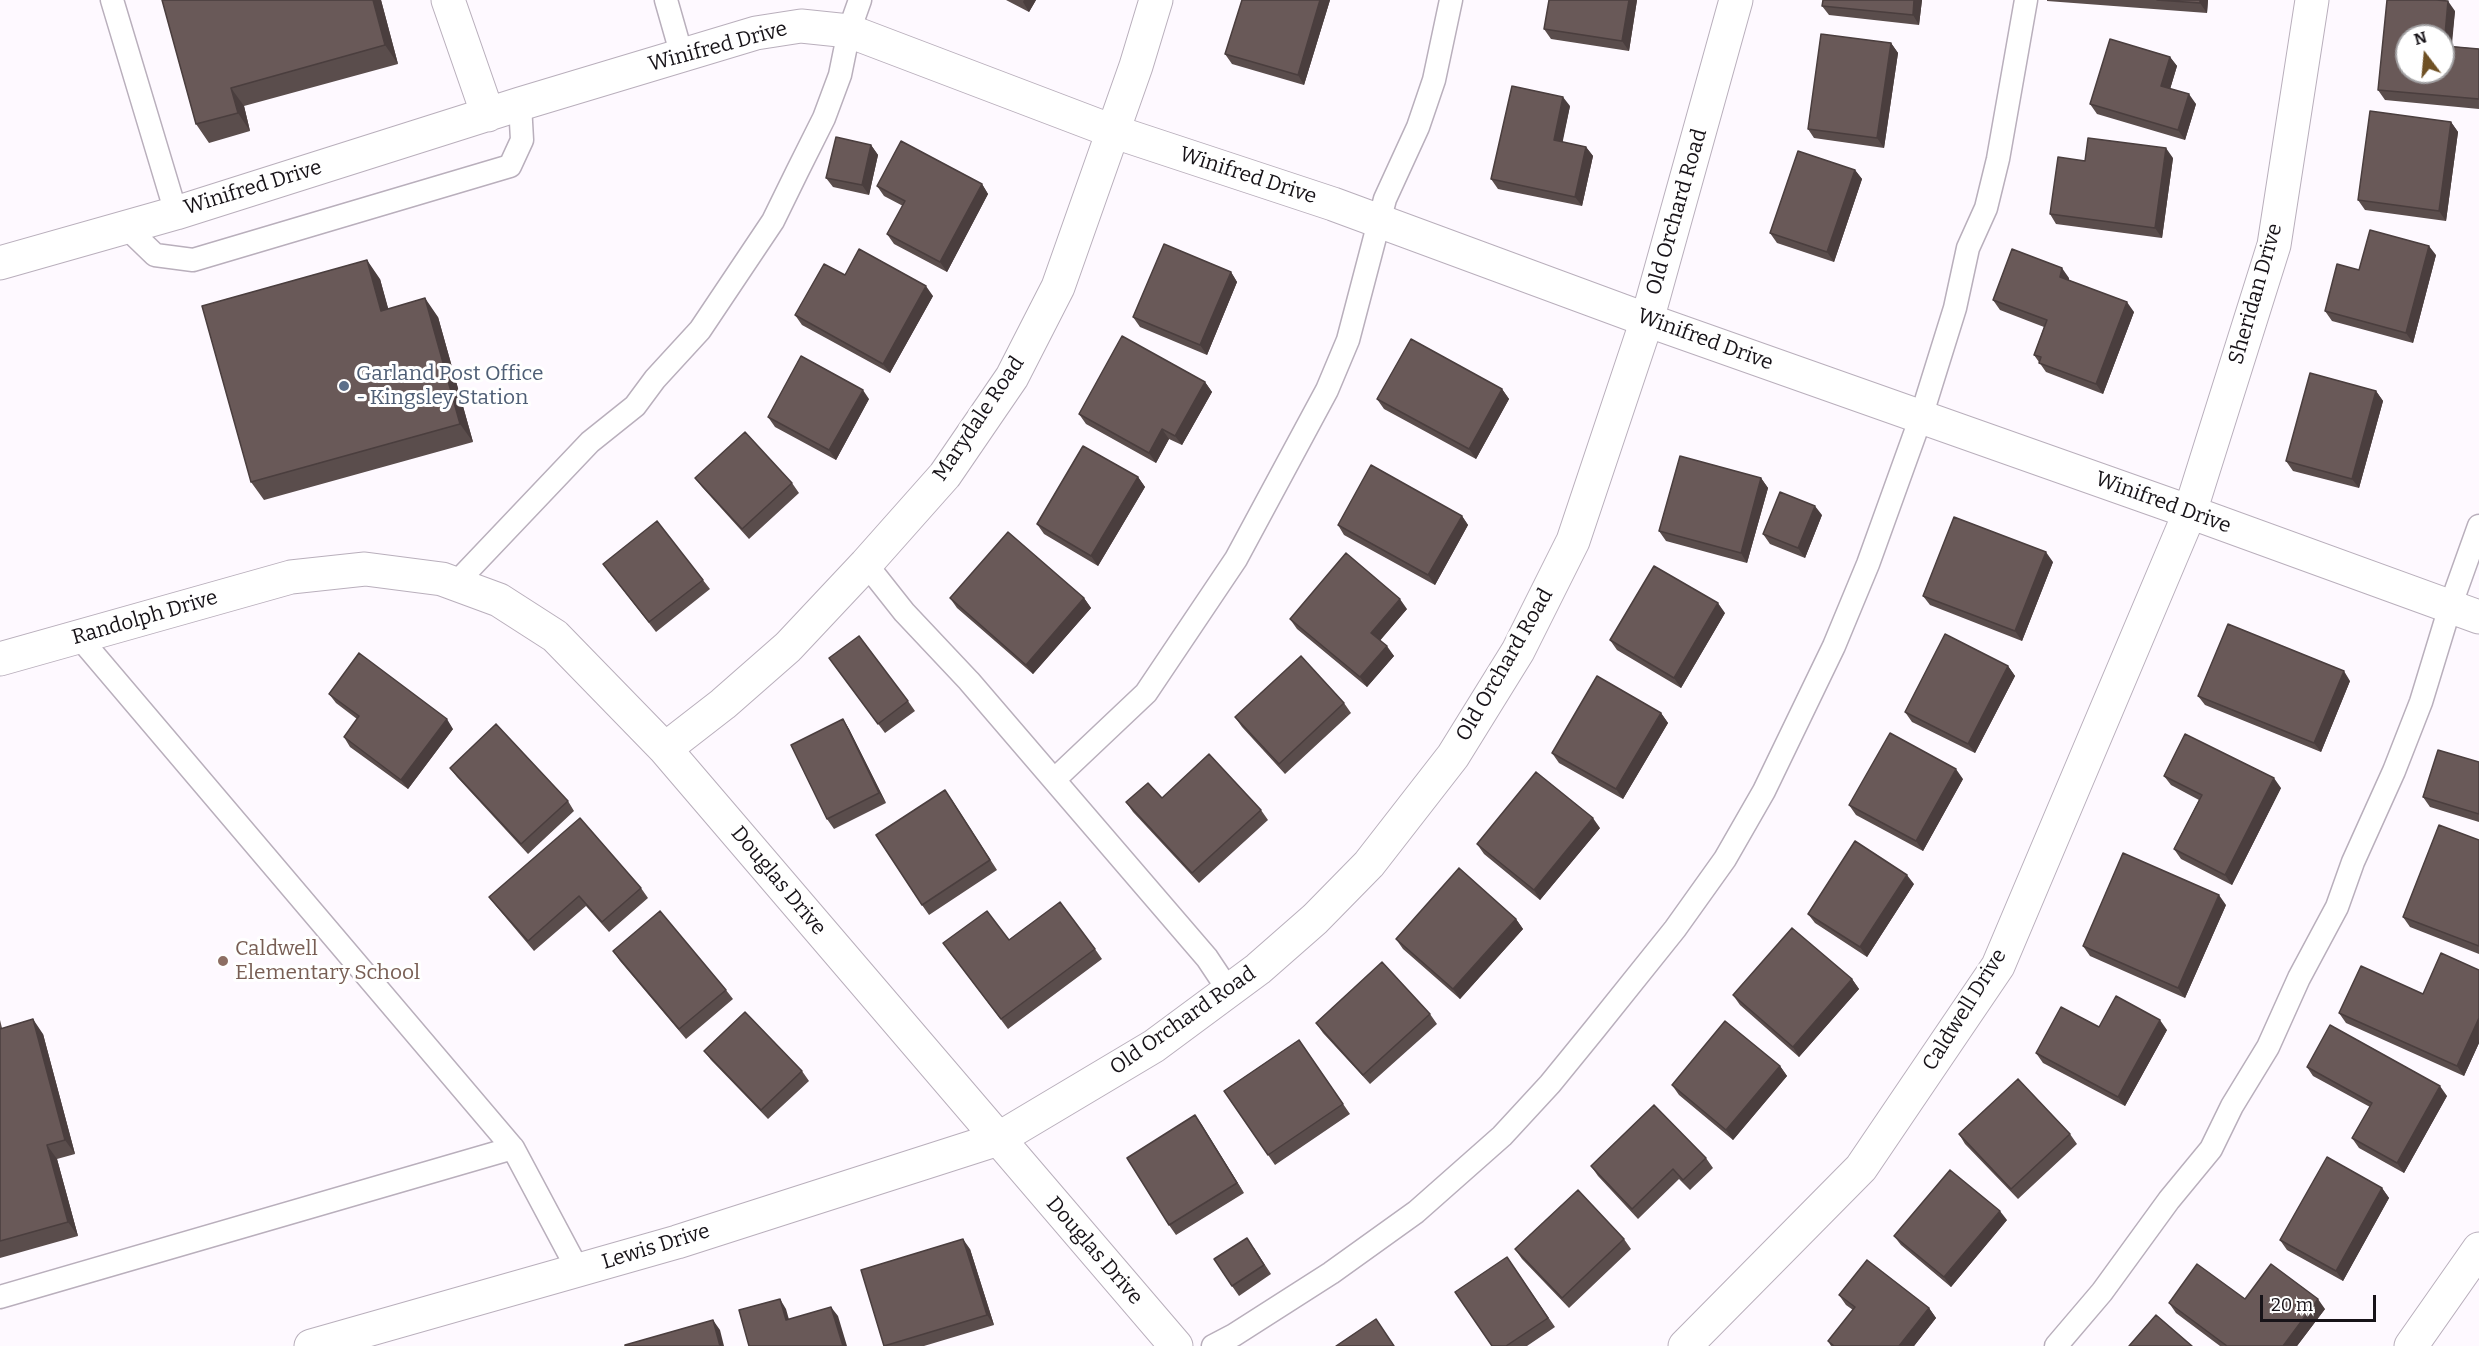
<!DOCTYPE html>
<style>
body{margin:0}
#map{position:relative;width:2479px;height:1346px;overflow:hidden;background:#fef9ff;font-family:Bitter,serif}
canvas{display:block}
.north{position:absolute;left:2395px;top:24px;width:60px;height:60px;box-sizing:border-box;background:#fff;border:2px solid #a2a1a3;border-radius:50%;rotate:344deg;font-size:16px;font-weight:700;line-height:24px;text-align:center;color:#171318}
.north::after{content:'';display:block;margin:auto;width:21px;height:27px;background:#6f5125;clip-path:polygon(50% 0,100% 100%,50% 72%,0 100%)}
.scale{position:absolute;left:2260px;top:1295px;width:116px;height:27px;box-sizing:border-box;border:3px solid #171318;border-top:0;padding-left:8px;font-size:18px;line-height:21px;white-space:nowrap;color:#171318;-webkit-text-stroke:4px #fff;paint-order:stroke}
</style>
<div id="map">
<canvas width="2479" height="1346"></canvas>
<div class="north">N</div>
<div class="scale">20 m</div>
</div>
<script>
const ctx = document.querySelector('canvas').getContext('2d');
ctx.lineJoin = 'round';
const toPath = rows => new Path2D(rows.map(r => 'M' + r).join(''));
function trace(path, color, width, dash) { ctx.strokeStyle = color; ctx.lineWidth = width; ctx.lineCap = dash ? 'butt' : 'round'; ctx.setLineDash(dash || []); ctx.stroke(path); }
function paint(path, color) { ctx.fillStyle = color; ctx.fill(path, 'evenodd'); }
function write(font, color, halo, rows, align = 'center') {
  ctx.font = font + ' Bitter,serif'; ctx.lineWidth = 6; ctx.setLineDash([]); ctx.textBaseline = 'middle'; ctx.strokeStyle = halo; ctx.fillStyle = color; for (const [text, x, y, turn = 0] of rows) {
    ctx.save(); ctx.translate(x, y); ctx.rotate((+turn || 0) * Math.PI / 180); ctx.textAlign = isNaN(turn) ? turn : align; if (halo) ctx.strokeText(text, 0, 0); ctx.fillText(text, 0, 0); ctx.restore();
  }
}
const lane = toPath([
 [112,0,176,213],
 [666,0,682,56],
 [126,227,155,255,193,260,510,166,522,140,520,104],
 [866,564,904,612,969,681,1054,780],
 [456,583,590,442,635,406,655,379,700,330,773,221,797,172,824,118,840,75,849,31,860,0],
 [79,637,513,1148],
 [1229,991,1207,958,1054,780,1146,693,1236,559,1327,390,1348,340,1385,199,1418,127,1434,80,1451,0],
 [0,1297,513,1148,578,1270],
 [1213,1346,1234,1335,1331,1273,1416,1212,1502,1136,1550,1084,1594,1030,1675,929,1725,859,1764,791,1834,646,1868,564,1921,417,1955,308,1968,248,1986,208,1998,159,2026,0],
 [2056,1346,2102,1292,2169,1200,2211,1149,2232,1106,2268,1047,2299,978,2337,907,2353,862,2394,771,2421,702,2450,607,2479,526]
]);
const street = toPath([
 [448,0,488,115],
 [0,263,176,213,520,104,756,33,801,26,849,31,1112,131,1333,204,1647,320,2190,512,2479,617],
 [0,659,291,577,365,569,442,579,499,600,555,636,665,749,1176,1346],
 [665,749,723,704,788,647,866,564,945,475,1012,377,1058,287,1136,66,1156,0],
 [311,1346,677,1242,998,1139,1154,1046,1258,969,1315,919,1369,864,1453,756,1518,651,1573,541,1647,320,1736,0],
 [1685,1346,1861,1168,1998,966,2190,512,2274,245,2312,0],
 [2411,1346,2479,1249]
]);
const wall = toPath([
 [162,0,381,0,398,64,244,106,250,131,209,143,196,124],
 [1006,0,1036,0,1029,12],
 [1242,0,1330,0,1304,85,1232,64,1225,54],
 [1637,0,1629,51,1551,39,1544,29],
 [1823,0,1922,0,1919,25,1829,15,1822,6],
 [2047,0,2208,0,2207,13,2047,1],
 [2455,11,2451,46,2479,49,2479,109,2385,100,2378,90],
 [1891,43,1898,53,1884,148,1814,138,1808,129],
 [2170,57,2177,66,2170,89,2196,104,2185,140,2097,114,2090,104],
 [1570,106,1562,142,1586,147,1593,156,1582,206,1498,189,1491,179],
 [2451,122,2458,132,2446,221,2365,210,2358,200],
 [871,145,878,155,869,195,833,187,826,178],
 [2173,158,2162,238,2056,224,2050,214],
 [1855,170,1862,179,1834,262,1777,243,1770,233],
 [982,184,988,194,947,272,894,244,887,234,903,206,884,196,877,186],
 [2436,255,2413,343,2332,321,2325,311,2359,270],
 [1231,272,1237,282,1207,355,1140,327,1133,317],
 [845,275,933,296,890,373,802,325,795,315],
 [2069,278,2069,280,2134,312,2103,394,2046,372,2034,355,2044,327,2000,310,1993,300],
 [380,279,388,309,438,317,473,442,264,500,251,482],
 [1205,382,1212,392,1182,445,1169,439,1156,463,1086,424,1079,414],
 [1502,389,1509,399,1476,459,1384,409,1377,399],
 [2376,391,2383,401,2359,488,2293,471,2286,461],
 [869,399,836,460,775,427,768,417],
 [1138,477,1145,487,1098,566,1044,534,1037,524],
 [695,478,792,483,799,493,749,539,702,487],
 [1761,478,1768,488,1747,563,1666,541,1659,531],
 [1822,515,1805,558,1770,544,1763,534],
 [1462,516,1468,525,1435,585,1344,535,1338,525],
 [2053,562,2022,641,1930,605,1923,596],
 [603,564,703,580,710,589,656,632],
 [950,598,1084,598,1091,608,1033,674,957,608],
 [1407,609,1380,640,1394,656,1367,687,1297,629,1290,619],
 [1725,613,1681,688,1617,650,1610,640],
 [829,658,908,701,915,711,885,733],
 [2008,666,2015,676,1975,753,1912,722,1905,712],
 [2350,681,2321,752,2205,705,2198,696],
 [329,694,453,729,408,789,350,747,344,737,357,719,336,703],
 [1344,703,1351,713,1285,774,1242,727,1235,717],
 [1661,713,1668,723,1623,799,1559,763,1552,753],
 [843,719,849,729,886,803,834,829,827,819],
 [2479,762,2479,822,2430,807,2423,797],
 [450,768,568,801,574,811,528,854,457,777],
 [2164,776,2281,788,2232,885,2181,859,2174,849,2199,800,2171,785],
 [1963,779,1923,851,1856,815,1849,805],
 [1162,798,1261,810,1268,820,1199,883,1133,812,1126,802],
 [952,800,997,870,929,915,922,905],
 [1600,828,1540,900,1484,854,1477,844],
 [2479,840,2479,954,2410,927,2403,917],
 [1914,884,1867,957,1815,923,1808,914],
 [641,888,648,898,609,932,586,906,534,951,496,906,489,897],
 [2226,905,2185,998,2090,956,2083,946],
 [1516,919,1523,929,1460,999,1403,949,1396,939],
 [1009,940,1095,949,1102,959,1008,1029,950,952],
 [613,951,726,990,733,999,686,1039,620,961],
 [2479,970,2479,1043,2464,1076,2346,1023,2339,1013,2423,994],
 [1852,979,1859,989,1799,1057,1740,1005,1733,995],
 [1430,1014,1437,1024,1370,1084,1323,1033,1316,1023],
 [0,1020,2,1028,43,1034,75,1154,57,1159,78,1236,0,1258],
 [2099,1027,2167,1030,2125,1106,2043,1063,2036,1053],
 [1299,1040,1350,1114,1275,1165,1224,1091],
 [704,1051,802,1071,809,1081,768,1119,711,1060],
 [1780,1066,1787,1076,1733,1140,1679,1095,1672,1085],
 [2307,1067,2447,1096,2404,1173,2359,1148,2352,1138,2370,1107,2313,1076],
 [1195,1115,1244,1193,1176,1235,1169,1225],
 [1959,1134,2070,1134,2077,1144,2018,1199,1965,1144],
 [1706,1158,1713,1168,1690,1190,1679,1179,1638,1219,1598,1176,1591,1166],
 [2382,1188,2389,1198,2343,1281,2287,1250,2280,1240],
 [2007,1220,1951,1287,1901,1245,1894,1236],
 [1624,1239,1631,1249,1569,1308,1522,1259,1515,1249],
 [1254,1248,1271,1274,1239,1296,1232,1286],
 [970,1249,994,1325,924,1346,884,1346],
 [1507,1257,1555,1327,1527,1346,1492,1346],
 [1839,1295,1929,1308,1936,1318,1914,1346,1831,1346,1828,1341,1853,1310,1846,1305],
 [2245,1299,2325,1309,2297,1346,2220,1346,2176,1313,2169,1303]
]);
const shadedWall = toPath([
 [373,0,381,0,398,64,385,45],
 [1024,0,1036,0,1029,12,1023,2],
 [1320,0,1330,0,1304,85,1298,75],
 [1629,0,1637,0,1629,51,1622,41],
 [1914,0,1922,0,1919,25,1913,15],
 [2200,0,2208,0,2207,13,2200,3],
 [2448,1,2455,11,2451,55,2444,46],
 [1891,43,1898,53,1884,148,1877,138],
 [2170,57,2177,66,2168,96,2161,86],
 [231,88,244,106,250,131,238,113],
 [2189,94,2196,104,2185,140,2178,130],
 [1563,97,1570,106,1561,150,1554,140],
 [2451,122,2458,132,2446,221,2439,211],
 [871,145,878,155,869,195,862,185],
 [1586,147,1593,156,1582,206,1575,197],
 [2166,148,2173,158,2162,238,2155,228],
 [1855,170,1862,179,1834,262,1827,252],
 [982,184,988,194,947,272,940,262],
 [2429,246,2436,255,2413,343,2406,333],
 [367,260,380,279,394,329,381,311],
 [2062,268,2069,278,2067,286,2060,277],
 [1231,272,1237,282,1207,355,1200,345],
 [926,286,933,296,890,373,883,364],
 [425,298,438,317,473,442,460,424],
 [2127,302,2134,312,2103,394,2096,384],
 [1205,382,1212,392,1182,445,1175,436],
 [1502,389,1509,399,1476,459,1469,449],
 [863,390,869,399,836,460,829,450],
 [2376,391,2383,401,2359,488,2352,479],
 [1162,429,1169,439,1156,463,1149,453],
 [1138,477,1145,487,1098,566,1091,556],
 [1761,478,1768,488,1747,563,1741,553],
 [1815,506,1822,515,1805,558,1798,548],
 [1462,516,1468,525,1435,585,1428,575],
 [2046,552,2053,562,2022,641,2015,631],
 [1084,598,1091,608,1033,674,1026,665],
 [1400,599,1407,609,1378,643,1371,633],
 [1718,603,1725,613,1681,688,1674,678],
 [1387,646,1394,656,1367,687,1360,677],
 [2008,666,2015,676,1975,753,1968,744],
 [2344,671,2350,681,2321,752,2314,743],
 [1661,713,1668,723,1623,799,1616,789],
 [447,719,453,729,408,789,401,780],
 [843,719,849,729,886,803,879,793],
 [1956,769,1963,779,1923,851,1916,841],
 [2274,778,2281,788,2232,885,2225,875],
 [1593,818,1600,828,1540,900,1534,890],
 [1907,875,1914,884,1867,957,1860,947],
 [2219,895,2226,905,2185,998,2178,988],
 [1516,919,1523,929,1460,999,1453,989],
 [1852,979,1859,989,1799,1057,1793,1047],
 [2479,1018,2479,1043,2464,1076,2457,1066],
 [33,1019,43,1034,75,1154,65,1140],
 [2160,1020,2167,1030,2125,1106,2118,1097],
 [1780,1066,1787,1076,1733,1140,1726,1130],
 [2440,1086,2447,1096,2404,1173,2397,1163],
 [1195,1115,1202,1125,1244,1193,1237,1183],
 [47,1145,57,1159,78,1236,68,1222],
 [2382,1188,2389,1198,2343,1281,2336,1271],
 [2000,1211,2007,1220,1951,1287,1944,1277],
 [963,1239,970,1249,994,1325,987,1315],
 [780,1299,786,1309,792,1330,786,1320],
 [2318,1299,2325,1309,2297,1346,2283,1346],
 [831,1307,838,1316,847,1346,843,1346],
 [1929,1308,1936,1318,1914,1346,1899,1346],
 [713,1320,720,1330,724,1346,720,1346]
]);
const building = toPath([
 [162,0,373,0,385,45,231,88,238,113,196,124,162,0],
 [1242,0,1320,0,1298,75,1225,54,1242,0],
 [1549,0,1629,0,1622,41,1544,29,1549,0],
 [1823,0,1914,0,1913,15,1822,6,1823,0],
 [2157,0,2200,0,2200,3,2157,0],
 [2387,0,2436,0,2448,1,2444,46,2479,49,2479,99,2378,90,2387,0],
 [2407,36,2443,36,2443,72,2407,72,2407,36],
 [1821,34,1891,43,1877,138,1808,129,1821,34],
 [2110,39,2170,57,2161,86,2189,94,2178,130,2090,104,2110,39],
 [1512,86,1563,97,1554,140,1586,147,1575,197,1491,179,1512,86],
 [2370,111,2451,122,2439,211,2358,200,2370,111],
 [836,137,871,145,862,185,826,178,836,137],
 [2088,138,2166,148,2155,228,2050,214,2058,157,2085,161,2088,138],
 [901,141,982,184,940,262,887,234,905,201,877,186,901,141],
 [1798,151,1855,170,1827,252,1770,233,1798,151],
 [2370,230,2429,246,2406,333,2325,311,2337,264,2359,270,2370,230],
 [1164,244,1231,272,1200,345,1133,317,1164,244],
 [859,249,926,286,883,364,795,315,824,264,845,275,859,249],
 [2012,249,2062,268,2060,277,2127,302,2096,384,2039,363,2041,357,2034,355,2047,320,1993,300,2012,249],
 [367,260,381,311,425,298,460,424,251,482,202,306,367,260],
 [1122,336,1205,382,1175,436,1162,429,1149,453,1079,414,1122,336],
 [1411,339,1502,389,1469,449,1377,399,1411,339],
 [801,356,863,390,829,450,768,417,801,356],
 [2310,373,2376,391,2352,479,2286,461,2310,373],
 [745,432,792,483,742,529,695,478,745,432],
 [1083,446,1138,477,1091,556,1037,524,1083,446],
 [1680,456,1761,478,1741,553,1659,531,1680,456],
 [1371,465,1462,516,1428,575,1338,525,1371,465],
 [1780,492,1815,506,1798,548,1763,534,1780,492],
 [1954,517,2046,552,2015,631,1923,596,1954,517],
 [657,521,703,580,649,622,603,564,657,521],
 [1008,532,1084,598,1026,665,950,598,1008,532],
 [1346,553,1400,599,1371,633,1387,646,1360,677,1290,619,1346,553],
 [1654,566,1718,603,1674,678,1610,640,1654,566],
 [2228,624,2344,671,2314,743,2198,696,2228,624],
 [1945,634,2008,666,1968,744,1905,712,1945,634],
 [859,636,908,701,878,724,829,658,859,636],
 [359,653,447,719,401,780,344,737,359,716,329,694,359,653],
 [1301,656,1344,703,1279,764,1235,717,1301,656],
 [1597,676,1661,713,1616,789,1552,753,1597,676],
 [843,719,879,793,827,819,791,745,843,719],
 [496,724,568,801,521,844,450,768,496,724],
 [1890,733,1956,769,1916,841,1849,805,1890,733],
 [2185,734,2274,778,2225,875,2174,849,2202,795,2164,776,2185,734],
 [2438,750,2479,762,2479,814,2423,797,2438,750],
 [1209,754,1261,810,1192,873,1126,802,1148,783,1162,798,1209,754],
 [1536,772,1593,818,1534,890,1477,844,1536,772],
 [945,790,990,860,922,905,876,835,945,790],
 [580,818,641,888,602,922,579,896,528,941,489,897,580,818],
 [2439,825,2479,840,2479,946,2403,917,2439,825],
 [1855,841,1907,875,1860,947,1808,914,1855,841],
 [2123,853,2219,895,2178,988,2083,946,2123,853],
 [1459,868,1516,919,1453,989,1396,939,1459,868],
 [1060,902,1095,949,1001,1019,943,943,987,911,1009,940,1060,902],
 [660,911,726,990,679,1029,613,951,660,911],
 [1792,928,1852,979,1793,1047,1733,995,1792,928],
 [2441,953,2479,970,2479,1018,2457,1066,2339,1013,2361,966,2423,994,2441,953],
 [1382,962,1430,1014,1363,1075,1316,1023,1382,962],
 [2116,996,2160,1020,2118,1097,2036,1053,2061,1007,2099,1027,2116,996],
 [745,1012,802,1071,761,1110,704,1051,745,1012],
 [33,1019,65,1140,47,1145,68,1222,0,1241,0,1029,33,1019],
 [1725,1021,1780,1066,1726,1130,1672,1085,1725,1021],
 [2330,1025,2440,1086,2397,1163,2352,1138,2372,1103,2307,1067,2330,1025],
 [1299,1040,1343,1104,1268,1155,1224,1091,1299,1040],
 [2018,1079,2070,1134,2011,1189,1959,1134,2018,1079],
 [1654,1105,1706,1158,1683,1180,1673,1169,1632,1209,1591,1166,1654,1105],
 [1195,1115,1237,1183,1169,1225,1127,1158,1195,1115],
 [2327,1157,2382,1188,2336,1271,2280,1240,2327,1157],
 [1950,1170,2000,1211,1944,1277,1894,1236,1950,1170],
 [1578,1190,1624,1239,1562,1298,1515,1249,1578,1190],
 [1247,1238,1264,1265,1232,1286,1214,1259,1247,1238],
 [963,1239,987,1315,884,1346,861,1270,963,1239],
 [1507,1257,1548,1318,1506,1346,1492,1346,1455,1292,1507,1257],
 [1867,1260,1929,1308,1899,1346,1834,1346,1828,1341,1855,1307,1839,1295,1867,1260],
 [2197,1264,2245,1299,2271,1264,2318,1299,2283,1346,2227,1346,2169,1303,2197,1264],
 [780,1299,786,1320,831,1307,843,1346,749,1346,739,1310,780,1299],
 [2156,1315,2192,1346,2129,1346,2156,1315],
 [1376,1319,1394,1346,1336,1346,1376,1319],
 [713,1320,720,1346,625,1346,625,1345,713,1320]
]);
const markers = [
 [344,386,6,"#5c6f8a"],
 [223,961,6,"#8d6e63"]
];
const streetNames = [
 ["Winifred Drive",718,47,-15],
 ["Winifred Drive",1248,176,18],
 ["Winifred Drive",253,188,-17],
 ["Old Orchard Road",1677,212,-74],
 ["Sheridan Drive",2256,294,-74],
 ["Winifred Drive",1705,340,20],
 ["Marydale Road",979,419,-56],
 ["Winifred Drive",2163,503,20],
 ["Randolph Drive",145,618,-16],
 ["Old Orchard Road",1505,665,-60],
 ["Douglas Drive",778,881,50],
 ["Caldwell Drive",1965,1010,-58],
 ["Old Orchard Road",1183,1021,-35],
 ["Lewis Drive",656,1247,-17],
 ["Douglas Drive",1094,1251,49]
];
const serviceNames = [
 ["Garland Post Office",356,374],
 ["- Kingsley Station",356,398]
];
const educationNames = [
 ["Caldwell",235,949],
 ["Elementary School",235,973]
];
trace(lane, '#b9afbc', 25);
trace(street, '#b9afbc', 35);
trace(lane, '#fff', 22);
trace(street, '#fff', 33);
paint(wall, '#5a4d4c');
paint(shadedWall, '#4a3e3e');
paint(building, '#695958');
trace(building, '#4a3e3e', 1.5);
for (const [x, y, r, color] of markers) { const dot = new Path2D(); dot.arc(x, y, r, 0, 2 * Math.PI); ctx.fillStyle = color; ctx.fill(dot); trace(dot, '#fff', 2); }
write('21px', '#171318', '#fff', streetNames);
write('21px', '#4e5e75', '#fff', serviceNames, 'left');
write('21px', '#785e54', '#fff', educationNames, 'left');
</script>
